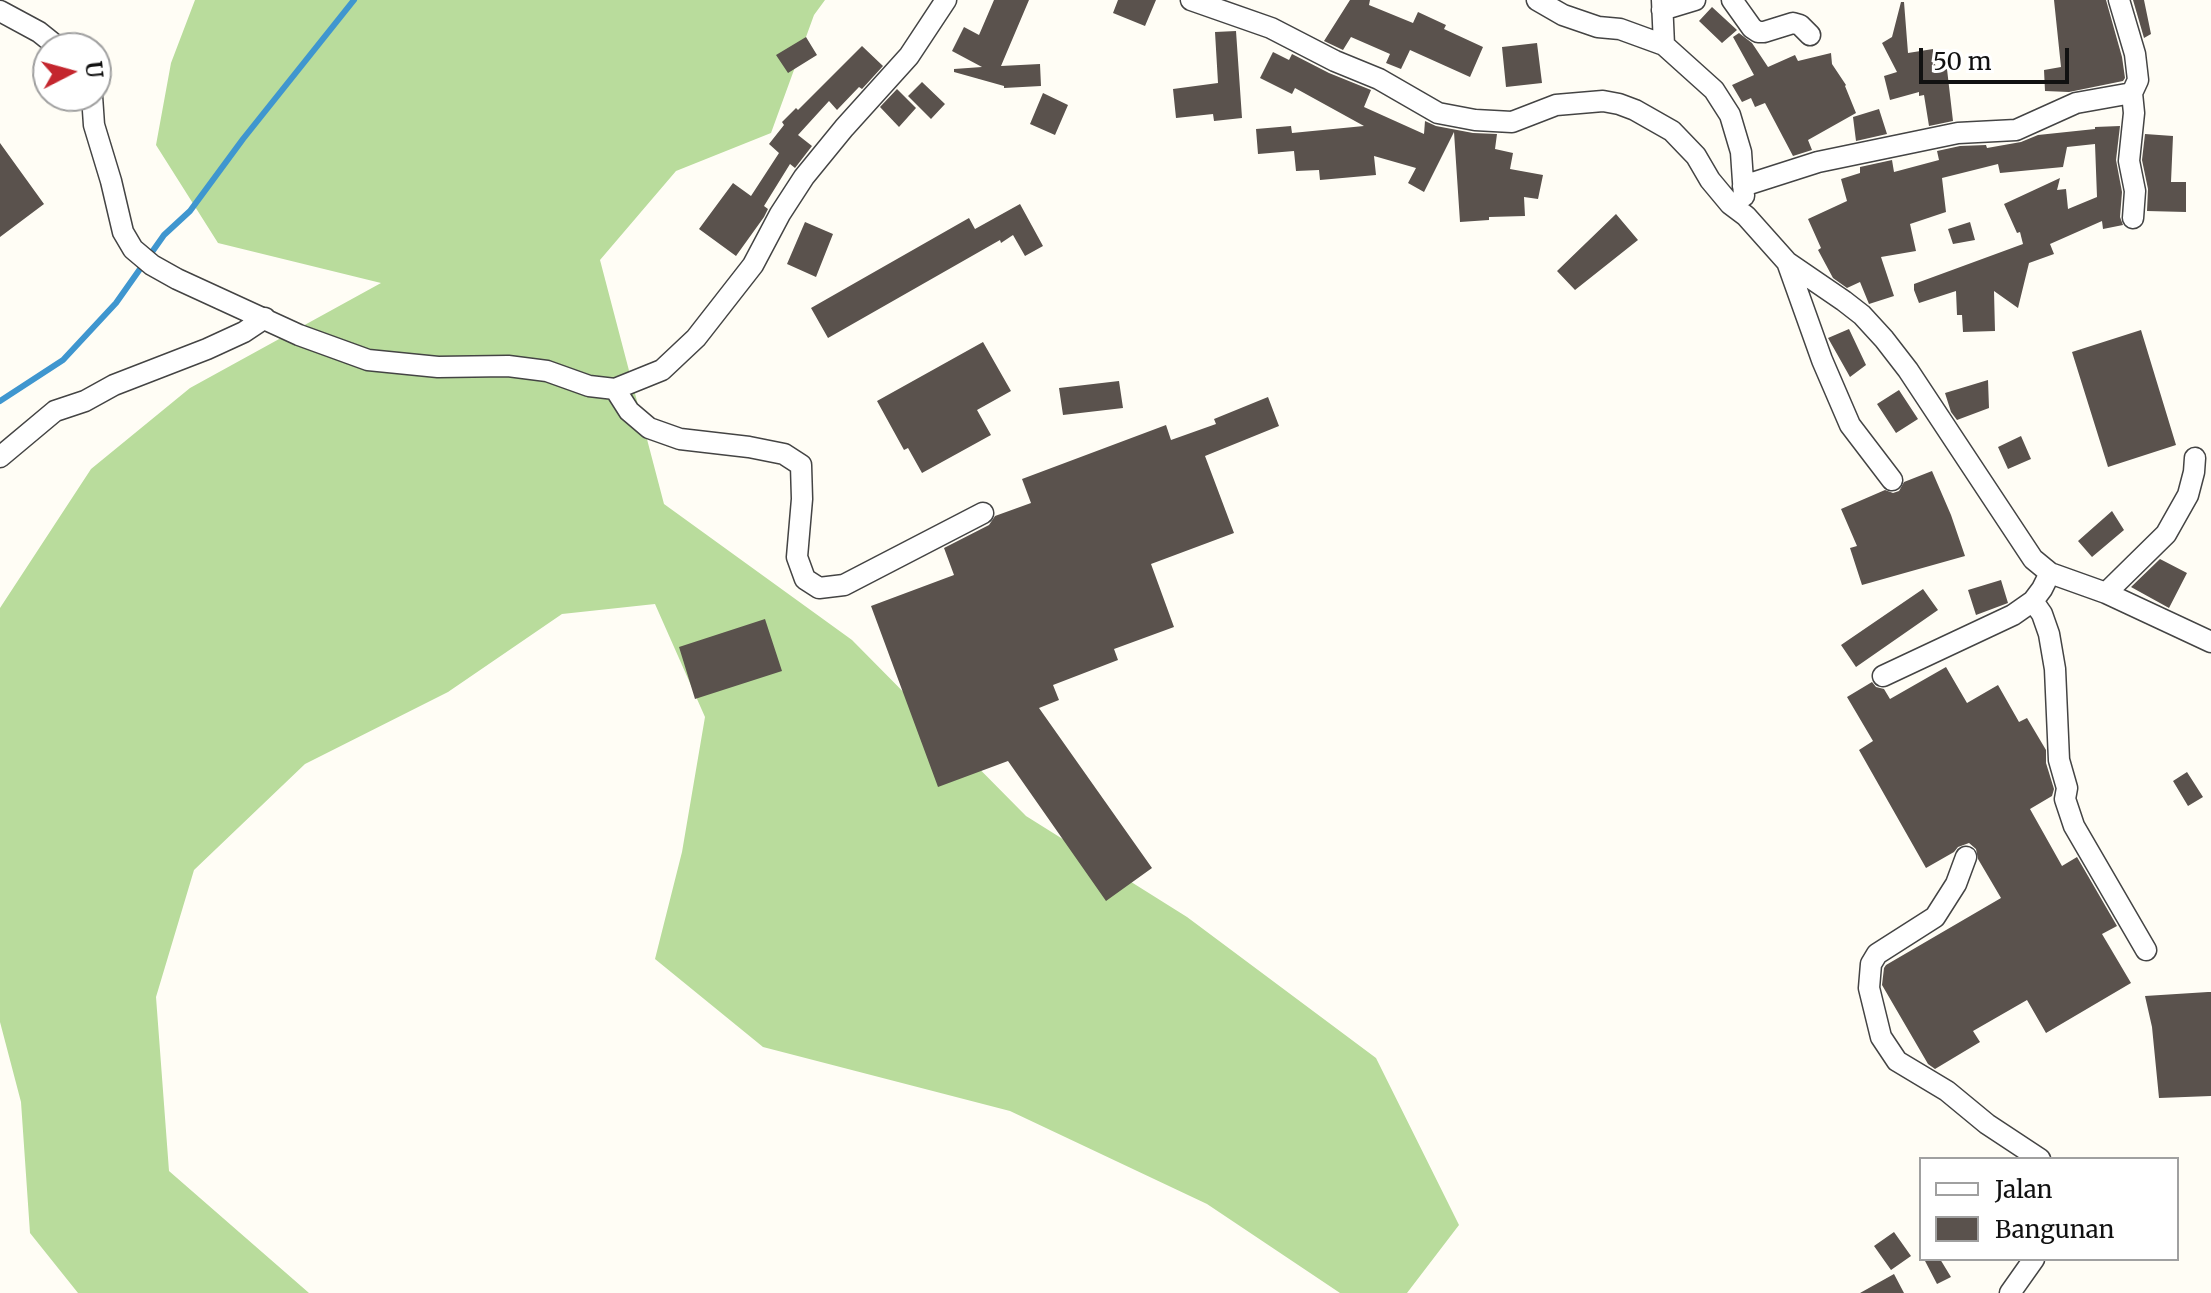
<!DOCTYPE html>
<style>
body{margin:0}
#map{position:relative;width:2211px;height:1293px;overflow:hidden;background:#fffdf5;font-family:Merriweather,serif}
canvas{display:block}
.legend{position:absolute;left:1919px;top:1157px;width:260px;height:104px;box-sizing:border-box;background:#fff;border:2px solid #a0a0a0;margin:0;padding:10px 14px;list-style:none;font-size:24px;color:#111}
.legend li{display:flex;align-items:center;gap:16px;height:40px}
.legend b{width:40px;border:2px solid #a0a0a0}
.north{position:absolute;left:32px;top:32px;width:80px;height:80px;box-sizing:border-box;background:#fff;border:2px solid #a0a0a0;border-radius:50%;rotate:84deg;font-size:22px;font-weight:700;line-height:32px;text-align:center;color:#111}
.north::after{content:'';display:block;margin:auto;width:28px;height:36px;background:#c4262e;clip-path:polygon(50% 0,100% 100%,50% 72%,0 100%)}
.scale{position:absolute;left:1919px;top:48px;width:150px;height:36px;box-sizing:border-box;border:4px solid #111;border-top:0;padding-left:10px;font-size:24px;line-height:28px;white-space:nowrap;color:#111;-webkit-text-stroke:6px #fff;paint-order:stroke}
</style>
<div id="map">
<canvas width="2211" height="1293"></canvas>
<ul class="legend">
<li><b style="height:10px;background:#fff"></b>Jalan</li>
<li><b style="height:22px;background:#5a524d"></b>Bangunan</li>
</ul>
<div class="north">U</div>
<div class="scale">50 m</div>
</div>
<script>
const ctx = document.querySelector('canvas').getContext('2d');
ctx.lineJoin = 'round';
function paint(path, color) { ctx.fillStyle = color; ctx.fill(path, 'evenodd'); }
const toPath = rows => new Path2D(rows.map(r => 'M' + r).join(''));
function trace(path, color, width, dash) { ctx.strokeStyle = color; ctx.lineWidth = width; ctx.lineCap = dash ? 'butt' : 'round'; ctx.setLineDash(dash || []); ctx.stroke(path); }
const forest = toPath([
 [195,0,825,0,814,15,771,133,676,171,600,260,664,504,852,640,1026,816,1187,917,1376,1058,1459,1225,1407,1293,1340,1293,1207,1204,1010,1111,763,1047,655,959,682,852,705,717,655,604,562,614,448,692,305,764,194,870,156,997,169,1171,309,1293,78,1293,30,1233,21,1102,0,1022,0,608,91,469,190,388,381,283,218,243,156,145,171,63]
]);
const stream = toPath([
 [0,401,63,360,116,303,164,235,190,211,243,139,354,0]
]);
const building = toPath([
 [994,0,1029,0,1001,66,1040,64,1041,86,1004,88,1004,86,954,72,954,69,982,67,952,51,964,27,979,35],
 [1118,0,1156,0,1145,26,1113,13],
 [1350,0,1370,0,1369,5,1413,23,1418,12,1446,25,1444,29,1483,47,1470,77,1410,50,1401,69,1386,63,1390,54,1351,37,1343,50,1324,41],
 [2054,0,2106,0,2122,57,2125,78,2123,81,2069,92,2045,91,2044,70,2061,67],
 [2133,0,2144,0,2151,34,2144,38],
 [1901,2,1904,2,1908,53,1933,49,1936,71,1947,69,1953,121,1929,126,1924,95,1919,96,1919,92,1890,100,1884,76,1897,72,1882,43,1892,37],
 [1712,7,1737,30,1722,43,1699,21],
 [1236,31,1242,118,1214,121,1213,114,1176,118,1173,89,1218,83,1215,32],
 [1739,33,1752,43,1768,67,1795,55,1798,61,1831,53,1832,64,1846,85,1845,86,1856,113,1808,140,1812,150,1793,156,1765,103,1755,107,1751,98,1742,102,1732,85,1754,75,1733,37],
 [806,37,817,55,788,73,776,55],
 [1537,43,1542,83,1506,87,1502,47],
 [862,46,883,66,862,89,859,87,837,110,829,101,798,135,812,146,795,168,790,164,764,206,768,209,764,217,736,256,699,229,733,183,751,196,779,153,769,144,784,125,782,122,796,108,798,110],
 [1273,52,1289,60,1292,54,1329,73,1371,90,1364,107,1424,134,1425,121,1436,126,1473,133,1497,134,1495,149,1513,153,1510,169,1543,175,1538,199,1524,197,1525,216,1489,217,1489,220,1460,222,1454,132,1424,192,1408,183,1416,168,1374,156,1376,175,1320,180,1319,170,1296,171,1294,151,1258,154,1256,129,1291,126,1292,133,1364,126,1295,88,1292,94,1260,78],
 [922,82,945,104,931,119,908,96],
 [897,89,916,108,899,127,880,107],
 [1043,93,1068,105,1055,135,1030,124],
 [1879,109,1887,134,1856,141,1853,117],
 [2120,126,2116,160,2122,192,2120,217,2123,225,2103,229,2102,221,2050,244,2054,254,2029,263,2018,308,1994,291,1995,331,1963,332,1962,315,1957,315,1956,291,1919,303,1914,290,1914,284,2023,244,2020,232,2017,233,2004,204,2060,178,2057,190,2066,189,2068,209,2097,197,2095,144,2067,147,2063,167,2000,173,1998,164,1942,178,1946,212,1910,224,1916,251,1881,257,1894,296,1869,304,1860,282,1847,288,1833,278,1818,250,1821,248,1808,219,1847,201,1841,179,1860,173,1860,167,1892,160,1894,172,1939,160,1937,151,1960,146,1986,145,1987,148,2021,142,2038,135,2095,129,2095,127],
 [2145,134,2173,136,2171,182,2186,182,2186,212,2147,211,2148,189,2142,160],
 [0,143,44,204,0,237],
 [1020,204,1043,246,1025,256,1013,235,1001,243,1000,240,828,338,811,308,969,218,975,229],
 [1616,214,1638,240,1575,290,1557,271],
 [805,222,833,234,816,277,787,264],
 [1970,222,1975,240,1953,244,1948,229],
 [1849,329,1866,365,1850,377,1828,338],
 [2141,330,2176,445,2108,467,2072,352],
 [983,342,1011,391,977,410,991,435,922,473,908,448,904,450,877,401],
 [1988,380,1989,408,1957,420,1951,412,1945,393],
 [1119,381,1123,408,1063,415,1059,388],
 [1899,390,1918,419,1896,433,1877,404],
 [1268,397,1279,426,1205,456,1234,533,1151,564,1174,627,1114,649,1118,660,1053,685,1059,700,1039,708,1152,868,1106,901,1008,761,938,787,871,606,954,575,944,548,989,525,995,516,1031,503,1022,479,1166,425,1171,440,1216,424,1214,419],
 [2021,436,2031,459,2008,469,1998,447],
 [1932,471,1951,515,1965,556,1862,585,1850,548,1857,546,1841,509,1885,490,1893,493,1899,491,1904,482],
 [2112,511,2124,530,2092,557,2078,541],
 [2160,559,2187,573,2169,608,2131,587],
 [2001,580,2008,603,1976,615,1968,590],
 [1923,589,1938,610,1856,667,1841,645],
 [765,619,782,671,695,699,679,647],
 [1946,667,1967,703,1998,685,2019,722,2027,718,2046,750,2046,763,2054,789,2052,796,2030,809,2062,866,2077,857,2117,926,2102,934,2131,983,2046,1033,2027,1000,1973,1031,1980,1042,1935,1069,1928,1064,1882,985,1884,968,1886,965,2001,898,1978,859,1976,849,1969,843,1958,847,1954,852,1926,868,1859,750,1873,741,1847,697,1872,682,1876,687,1884,689,1890,699],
 [2187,772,2203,797,2188,806,2173,781],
 [2208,992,2211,992,2211,1096,2159,1098,2152,1027,2145,996],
 [1894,1232,1911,1256,1891,1270,1874,1246],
 [1924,1259,1940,1259,1951,1277,1937,1284],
 [1894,1274,1904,1293,1860,1293]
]);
const minor = toPath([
 [1191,0,1271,28,1335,61,1379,79,1438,113,1475,120,1512,122,1556,105,1603,101,1619,104,1635,110,1672,131,1696,156,1710,180,1730,204,1746,216,1787,262,1844,301,1862,315,1884,339,1908,370,2033,559,2050,573,2106,593,2211,642],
 [1537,0,1563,15,1598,27,1620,29,1664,45,1714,90,1730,115,1741,152,1744,196],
 [1662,0,1664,45],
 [1732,0,1752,28,1758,32,1764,32,1793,23,1800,25,1810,35],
 [2119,0,2135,54,2138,80,2132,93],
 [1662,10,1695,0],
 [0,11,39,32,59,48],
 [92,96,94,125,111,181,123,232,133,249,152,265,177,279,299,335,368,360,438,367,508,366,547,371,589,386,615,389,662,370,696,338,753,265,780,214,804,177,844,128,909,56,946,0],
 [1743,186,1818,162,1958,133,2016,130,2076,103,2132,93,2134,113,2129,161,2135,191,2133,218],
 [1787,262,1822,360,1850,425,1892,480],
 [615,389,629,411,649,428,680,439,749,447,784,454,801,465,802,499,797,557,805,579,819,588,844,585,983,513],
 [0,457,55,411,85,401,114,385,207,349,244,332,265,318],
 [2106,593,2166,534,2188,495,2194,472,2195,458],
 [2033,601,2042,614,2049,634,2055,669,2059,760,2067,788,2065,799,2074,826,2146,950],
 [1883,676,2013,615,2033,601,2042,589,2050,573],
 [1966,857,1956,884,1935,917,1877,954,1871,964,1869,988,1881,1037,1897,1061,1947,1091,1987,1124,2040,1159],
 [2010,1293,2034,1259]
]);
paint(forest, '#b9dc9c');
trace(stream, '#3f96cf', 6);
paint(building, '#5a524d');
trace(minor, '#444', 23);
trace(minor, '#fff', 20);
</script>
